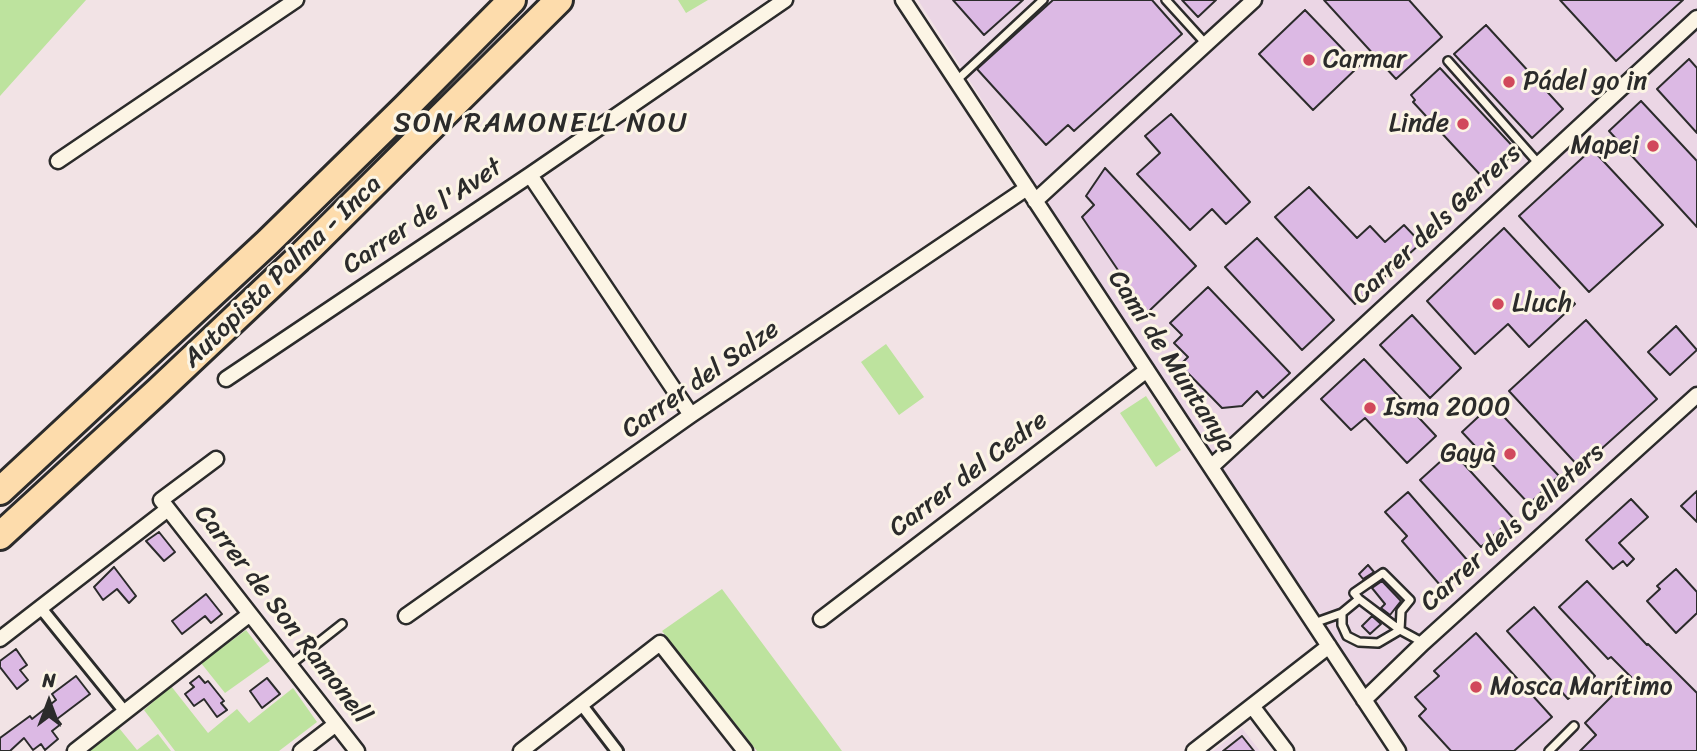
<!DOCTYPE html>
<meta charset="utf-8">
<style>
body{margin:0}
#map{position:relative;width:1697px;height:751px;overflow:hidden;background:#f2e3e5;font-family:Sriracha,sans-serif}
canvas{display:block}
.north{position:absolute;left:14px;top:667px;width:70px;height:70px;-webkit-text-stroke:5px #fcf5e5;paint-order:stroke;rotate:0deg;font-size:19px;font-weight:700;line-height:28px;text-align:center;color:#2b2b2b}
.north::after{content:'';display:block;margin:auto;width:24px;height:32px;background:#2b2b2b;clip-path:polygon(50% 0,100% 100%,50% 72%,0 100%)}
</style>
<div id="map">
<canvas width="1697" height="751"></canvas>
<div class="north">N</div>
</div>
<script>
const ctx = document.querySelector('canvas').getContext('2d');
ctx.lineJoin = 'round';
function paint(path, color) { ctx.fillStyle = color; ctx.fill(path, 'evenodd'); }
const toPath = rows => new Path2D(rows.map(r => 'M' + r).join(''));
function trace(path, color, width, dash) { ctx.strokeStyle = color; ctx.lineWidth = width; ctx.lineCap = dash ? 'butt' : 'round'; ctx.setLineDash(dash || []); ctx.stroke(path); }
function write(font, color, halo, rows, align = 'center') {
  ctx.font = font + ' Sriracha,sans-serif'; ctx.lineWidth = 6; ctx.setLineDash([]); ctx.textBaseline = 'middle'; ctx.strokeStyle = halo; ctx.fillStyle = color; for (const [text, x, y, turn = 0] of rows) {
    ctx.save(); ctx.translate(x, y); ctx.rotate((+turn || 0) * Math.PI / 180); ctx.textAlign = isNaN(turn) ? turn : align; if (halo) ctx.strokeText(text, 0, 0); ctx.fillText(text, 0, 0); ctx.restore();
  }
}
const built = toPath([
 [918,0,1697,0,1697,751,1402,751,1273,548,1149,361],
 [1242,728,1260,751,1213,751]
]);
const green = toPath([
 [0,0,86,0,0,96],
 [678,0,708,0,686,13],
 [886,344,924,397,899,415,861,362],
 [1146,396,1181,450,1156,467,1120,413],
 [722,589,823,725,842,751,757,751,662,631],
 [246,630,270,661,225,693,201,663],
 [171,686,208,733,237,709,249,723,293,688,317,722,279,751,175,751,144,710],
 [119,728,137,750,158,734,171,751,89,751]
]);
const building = toPath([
 [953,0,1023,0,984,35,953,0],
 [1053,0,1152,0,1182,34,1074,131,1068,125,1046,145,977,69,1053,0],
 [1182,0,1216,0,1198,17,1182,0],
 [1324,0,1409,0,1442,37,1396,79,1324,0],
 [1560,0,1683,0,1616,61,1560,0],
 [1305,10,1359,66,1313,110,1259,54,1305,10],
 [1486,25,1563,109,1532,138,1454,54,1486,25],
 [1689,59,1697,68,1697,133,1657,89,1689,59],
 [1440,68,1517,151,1485,180,1413,102,1415,100,1411,95,1440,68],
 [1641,101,1697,161,1697,227,1609,131,1641,101],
 [1171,114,1250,202,1226,224,1212,209,1190,230,1137,174,1160,153,1145,136,1171,114],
 [1592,149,1663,225,1589,292,1519,216,1592,149],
 [1105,168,1196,266,1147,313,1082,217,1094,205,1086,196,1105,168],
 [1309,187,1357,238,1370,226,1385,242,1404,225,1421,243,1355,304,1275,217,1309,187],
 [1504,228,1575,304,1529,347,1508,324,1475,354,1427,301,1504,228],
 [1257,238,1334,320,1302,350,1225,267,1257,238],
 [1208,287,1290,373,1263,398,1257,391,1242,406,1222,408,1180,365,1188,357,1174,343,1182,335,1170,323,1208,287],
 [1412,315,1461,368,1430,398,1380,345,1412,315],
 [1586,320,1657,399,1580,468,1509,391,1586,320],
 [1676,326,1697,350,1670,375,1648,352,1676,326],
 [1364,359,1436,436,1407,463,1365,418,1351,430,1321,399,1364,359],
 [1492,404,1559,476,1529,504,1462,432,1492,404],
 [1452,451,1513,518,1481,547,1420,480,1452,451],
 [1697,491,1697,522,1681,506,1697,491],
 [1408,492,1468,561,1440,585,1402,541,1407,536,1385,512,1408,492],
 [1631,499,1648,517,1619,543,1634,559,1627,566,1623,561,1613,569,1586,540,1631,499],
 [159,532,175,552,164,561,146,541,159,532],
 [1368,565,1374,572,1363,579,1359,574,1368,565],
 [114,567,136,596,129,603,117,589,103,600,94,587,114,567],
 [1676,569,1697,592,1697,613,1676,633,1647,601,1660,589,1657,586,1676,569],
 [1382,581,1401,601,1390,615,1381,608,1385,604,1372,588,1382,581],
 [1587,581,1647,645,1648,644,1697,693,1697,751,1580,751,1596,735,1585,723,1631,677,1611,657,1608,659,1559,607,1587,581],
 [206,594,222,614,211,623,205,616,182,634,172,621,206,594],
 [1534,607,1595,676,1568,699,1507,631,1534,607],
 [1372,616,1381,624,1370,634,1362,626,1372,616],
 [1476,633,1552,717,1514,751,1451,751,1419,716,1426,709,1415,697,1439,676,1434,671,1476,633],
 [16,649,27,665,20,670,28,680,17,689,0,667,0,661,16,649],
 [76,676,90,694,57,719,61,724,52,731,58,739,45,750,41,744,33,750,24,738,10,751,0,751,0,738,30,716,32,719,56,700,52,694,76,676],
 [199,676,205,683,208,681,224,701,221,703,227,710,217,717,204,699,194,706,185,694,194,687,190,683,199,676],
 [267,678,280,694,262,708,250,691,267,678],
 [1242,736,1254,751,1223,751,1242,736]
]);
const service = toPath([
 [1166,0,1206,44],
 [1448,61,1539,164],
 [957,80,1043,0],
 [1359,599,1354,593,1383,573,1410,600,1401,611,1400,630,1378,643,1359,642,1347,636,1342,625,1342,613,1359,599,1400,630,1422,642],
 [1314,623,1342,613],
 [290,665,342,624],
 [1549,751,1574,726]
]);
const pedestrian = toPath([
 [40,607,125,712],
 [581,704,617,751]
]);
const minor = toPath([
 [903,0,1398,751],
 [58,161,296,0],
 [530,175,691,415],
 [1035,201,1254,0],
 [226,379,530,175,785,0],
 [216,459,161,500,357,751],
 [1211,467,1697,18],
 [406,616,691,415,1027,188],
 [821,619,1147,370],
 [0,639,168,509],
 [1364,700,1423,643,1697,395],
 [1252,706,1286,751],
 [75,751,250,614],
 [301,751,336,724],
 [521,751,660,643,745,751],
 [1194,751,1329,646]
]);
const motorway = toPath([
 [0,491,268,242,405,108,512,0],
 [0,536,158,391,298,259,559,0]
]);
const markers = [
 [1309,60,7,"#d1495b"],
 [1509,82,7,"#d1495b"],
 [1463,124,7,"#d1495b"],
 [1653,146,7,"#d1495b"],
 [1498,304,7,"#d1495b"],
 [1370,408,7,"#d1495b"],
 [1510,454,7,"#d1495b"],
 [1476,687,7,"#d1495b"]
];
const poiNames = [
 ["Carmar",1323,60],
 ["Pádel go in",1523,82],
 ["Linde",1449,124,"right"],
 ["Mapei",1639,146,"right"],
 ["Lluch",1512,304],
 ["Isma 2000",1384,408],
 ["Gayà",1496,454,"right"],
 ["Mosca Marítimo",1490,687]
];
const streetNames = [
 ["Carrer de l'Avet",423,217,-34],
 ["Carrer dels Gerrers",1437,225,-43],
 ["Autopista Palma - Inca",283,272,-44],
 ["Camí de Muntanya",1171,362,57],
 ["Carrer del Salze",701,380,-35],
 ["Carrer del Cedre",969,475,-37],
 ["Carrer dels Celleters",1513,528,-42],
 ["Carrer de Son Ramonell",282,615,52]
];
const neighbourhoodNames = [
 ["SON RAMONELL NOU",541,124]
];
paint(built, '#ebd6e5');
paint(green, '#bde39e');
paint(building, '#dcb9e4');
trace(building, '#2b2b2b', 2);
trace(service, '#2b2b2b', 12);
trace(pedestrian, '#2b2b2b', 16);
trace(minor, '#2b2b2b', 19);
trace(motorway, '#2b2b2b', 32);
trace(service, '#fcf5e5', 7);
trace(pedestrian, '#fcf5e5', 10);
trace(minor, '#fcf5e5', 14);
trace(motorway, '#fddcac', 26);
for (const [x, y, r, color] of markers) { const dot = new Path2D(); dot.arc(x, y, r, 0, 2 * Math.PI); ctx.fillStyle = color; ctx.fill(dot); trace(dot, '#fcf5e5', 2.5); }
write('26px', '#2b2b2b', '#fcf5e5', poiNames, 'left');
write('26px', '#2b2b2b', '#fcf5e5', streetNames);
ctx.letterSpacing = '2px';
write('28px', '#2b2b2b', '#fcf5e5', neighbourhoodNames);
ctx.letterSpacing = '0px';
</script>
